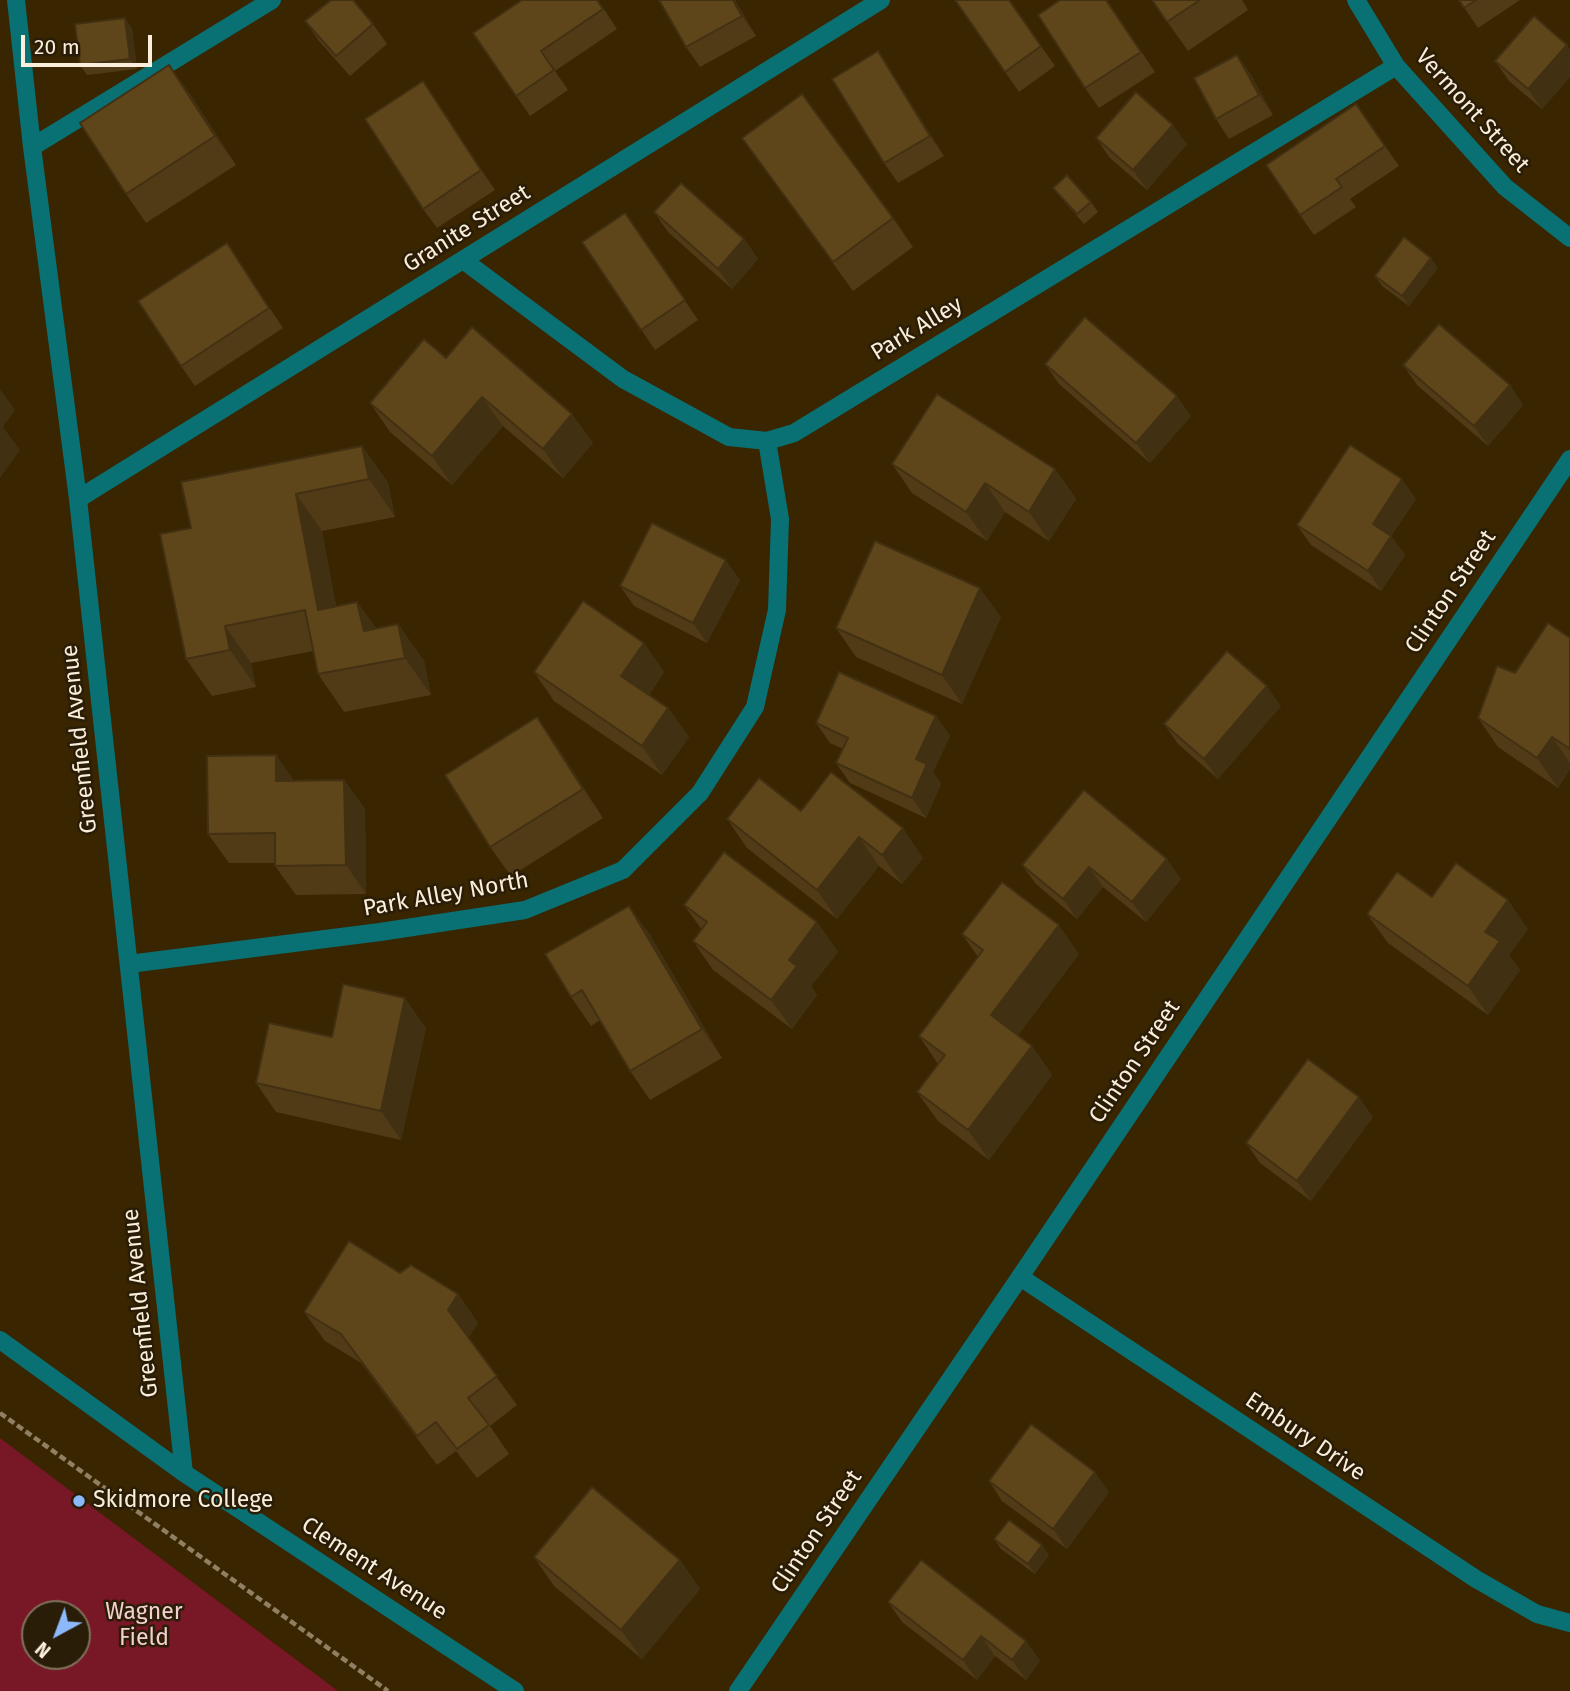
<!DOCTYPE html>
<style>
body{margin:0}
#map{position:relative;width:1570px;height:1691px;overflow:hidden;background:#392500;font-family:"Fira Sans",sans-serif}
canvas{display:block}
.north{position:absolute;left:21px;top:1600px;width:70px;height:70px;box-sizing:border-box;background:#2a1d07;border:2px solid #7e715b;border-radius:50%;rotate:221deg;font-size:19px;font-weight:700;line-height:28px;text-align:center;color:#fbeeda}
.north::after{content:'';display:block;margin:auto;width:24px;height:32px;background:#8cb9fc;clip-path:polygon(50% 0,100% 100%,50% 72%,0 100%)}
.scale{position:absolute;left:21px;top:35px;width:131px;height:32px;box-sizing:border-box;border:4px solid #fbeeda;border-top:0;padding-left:9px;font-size:21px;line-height:24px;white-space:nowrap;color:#fbeeda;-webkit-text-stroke:5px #2a1d07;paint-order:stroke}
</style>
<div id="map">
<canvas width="1570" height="1691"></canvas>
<div class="north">N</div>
<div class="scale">20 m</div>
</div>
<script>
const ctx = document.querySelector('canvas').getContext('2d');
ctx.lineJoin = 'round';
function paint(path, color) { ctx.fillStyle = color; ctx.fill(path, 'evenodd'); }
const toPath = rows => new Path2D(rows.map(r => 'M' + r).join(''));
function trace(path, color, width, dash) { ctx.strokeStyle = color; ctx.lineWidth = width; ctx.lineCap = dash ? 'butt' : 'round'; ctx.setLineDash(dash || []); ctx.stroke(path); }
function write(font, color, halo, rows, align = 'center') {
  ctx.font = font + ' "Fira Sans",sans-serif'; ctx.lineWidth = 5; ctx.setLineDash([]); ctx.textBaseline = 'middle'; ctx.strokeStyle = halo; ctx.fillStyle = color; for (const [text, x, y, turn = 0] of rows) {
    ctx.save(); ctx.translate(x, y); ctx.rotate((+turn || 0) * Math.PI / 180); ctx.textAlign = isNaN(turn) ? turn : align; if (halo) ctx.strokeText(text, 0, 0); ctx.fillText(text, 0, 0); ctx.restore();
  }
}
const green = toPath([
 [0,1438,338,1691,0,1691],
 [77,1614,77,1656,35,1656,35,1614]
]);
const path = toPath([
 [0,1413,388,1691]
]);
const service = toPath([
 [1020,1277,1476,1579,1537,1614,1570,1623]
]);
const minor = toPath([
 [16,0,32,147,78,499,184,1473],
 [1356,0,1396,66,1505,187,1570,238],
 [32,147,272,0],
 [463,260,623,379,729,437,767,441,794,433,1396,66],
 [78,499,881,0],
 [129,964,380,932,525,910,623,870,700,793,755,707,777,610,780,519,767,441],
 [0,1340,184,1473,515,1691]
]);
const tertiary = toPath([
 [738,1691,1020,1277,1570,459]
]);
const wall = toPath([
 [598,0,617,29,555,71,568,90,530,116,473,33],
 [659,0,735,0,756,36,700,67,686,47],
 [955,0,1009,0,1055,66,1019,92],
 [1060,0,1107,0,1155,72,1099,108,1085,88],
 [1152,0,1242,0,1248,10,1188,51],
 [1459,0,1520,0,1478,28],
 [305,21,373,24,387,44,350,76,319,41],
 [132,28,137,69,87,75,80,65],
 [1570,49,1570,77,1542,109,1509,81,1495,61],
 [1237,55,1251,75,1273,115,1229,139,1216,119],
 [169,65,190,94,236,165,146,223,126,194],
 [891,71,944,156,898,183,884,163],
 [423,81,495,190,437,228,423,209],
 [1356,104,1399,166,1350,199,1356,207,1314,235,1300,215],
 [742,138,893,218,913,247,853,291],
 [1096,138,1187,144,1147,190,1110,158],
 [1053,188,1091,202,1098,212,1084,224,1061,198],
 [654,212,744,239,758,259,732,289,668,232],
 [625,213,698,320,655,350,582,242],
 [240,263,283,328,195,386,181,366],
 [1438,268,1409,306,1382,286,1375,276],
 [446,358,572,414,593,443,563,478,503,426,452,485,390,432,370,403],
 [1045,364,1191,416,1150,463,1059,384],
 [1403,365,1510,385,1523,405,1488,446,1417,385],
 [362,446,388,483,395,517,322,531,336,606,357,602,376,628,398,624,424,661,431,695,344,712,318,674,313,651,251,663,256,687,212,696,186,659,191,528],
 [892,464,1055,469,1076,499,1049,541,1005,512,987,541,912,493],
 [1416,499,1391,536,1405,555,1381,591,1311,545,1297,525],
 [740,580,707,643,634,606,620,586],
 [1001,617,962,704,856,657,836,628],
 [1570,638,1570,769,1558,788,1498,747,1478,718,1515,673],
 [644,643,664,672,649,695,668,708,689,737,662,775,554,701,534,672],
 [1281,706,1218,779,1178,744,1164,724],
 [936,716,950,736,933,772,941,784,926,818,850,783,836,763,843,749,830,743,816,723],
 [537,717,557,746,603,818,511,876,490,847],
 [276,755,294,781,344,780,365,809,366,894,296,895,275,866,275,863,229,863,208,834],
 [1084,790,1181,879,1146,922,1103,887,1077,919,1036,884,1022,865],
 [801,811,923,858,902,884,879,866,837,919,747,848,727,819],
 [1432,897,1528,929,1509,955,1520,970,1488,1015,1388,943,1367,914],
 [684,905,817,922,838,952,811,986,817,995,792,1029,713,970,693,941,702,930],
 [629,906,650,935,722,1058,650,1100,630,1071,600,1020,591,1026,571,997],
 [962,934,1079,954,1018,1035,1032,1046,1052,1075,989,1160,938,1121,917,1092,938,1064,919,1036,978,957],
 [426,1028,401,1140,276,1112,256,1083],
 [1373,1117,1311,1201,1260,1163,1246,1143],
 [458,1294,478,1323,468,1338,517,1405,490,1426,509,1454,477,1478,456,1451,437,1465,361,1363,325,1341,304,1312],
 [989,1481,1109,1492,1067,1549,1002,1501],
 [994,1539,1042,1545,1049,1555,1035,1574,1001,1549],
 [534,1557,680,1560,700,1589,642,1659,554,1586],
 [888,1602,1026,1641,1040,1661,1026,1680,995,1656,977,1680,902,1622]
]);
const shadedWall = toPath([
 [733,0,735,0,756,36,742,16],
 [1106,0,1107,0,1155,72,1141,52],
 [125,18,132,28,137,69,130,59],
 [1567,45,1570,49,1570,77,1542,109,1528,89],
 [878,51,891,71,944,156,930,136],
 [1237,55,1251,75,1273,115,1259,95],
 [169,65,190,94,236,165,215,136],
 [423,81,437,101,495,190,481,170],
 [1173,125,1187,144,1147,190,1133,170],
 [744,239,758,259,732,289,718,269],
 [1431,258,1438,268,1409,306,1402,296],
 [1510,385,1523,405,1488,446,1474,426],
 [0,389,15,410,3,427,20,450,0,478],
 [1177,396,1191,416,1150,463,1136,443],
 [482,397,503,426,452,485,432,456],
 [572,414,593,443,563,478,543,449],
 [362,446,388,483,395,517,369,479],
 [1055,469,1076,499,1049,541,1029,512],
 [1402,479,1416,499,1391,536,1405,555,1381,591,1368,571,1373,524],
 [985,483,1005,512,987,541,966,512],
 [296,494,322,531,344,647,318,610],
 [726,560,740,580,707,643,693,623],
 [980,588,1001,617,962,704,942,675],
 [357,602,384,639,364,631],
 [398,624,424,661,431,695,405,658],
 [225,626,251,663,256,687,230,650],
 [644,643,664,672,642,705,621,676],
 [1267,686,1281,706,1218,779,1204,759],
 [668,708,689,737,662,775,642,746],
 [936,716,950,736,933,772,941,784,926,818,912,798,916,759],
 [537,717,557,746,603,818,583,789],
 [1552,737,1570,763,1570,769,1558,788,1537,758],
 [276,755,296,784,276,781],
 [344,780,365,809,366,894,346,865],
 [903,828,923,858,902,884,882,855],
 [859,837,879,866,837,919,817,890],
 [1167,859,1181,879,1146,922,1132,902],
 [1089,867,1103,887,1077,919,1063,899],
 [1508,900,1528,929,1509,955,1520,970,1488,1015,1468,986,1485,932],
 [629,906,650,935,722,1058,702,1029],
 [817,922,838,952,811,986,817,995,792,1029,771,1000,789,960],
 [1059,925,1079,954,1011,1044,991,1015],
 [405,998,426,1028,401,1140,381,1111],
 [1032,1046,1052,1075,989,1160,968,1130],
 [1359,1097,1373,1117,1311,1201,1297,1181],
 [458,1294,478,1323,468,1339,448,1310],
 [1095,1472,1109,1492,1067,1549,1053,1529],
 [1042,1545,1049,1555,1035,1574,1028,1564],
 [680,1560,700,1589,642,1659,621,1630],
 [981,1636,995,1656,977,1680,963,1660],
 [1026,1641,1040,1661,1026,1680,1012,1660]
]);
const building = toPath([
 [331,0,353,0,373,24,336,56,305,21,331,0],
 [522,0,597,0,603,9,541,51,554,70,516,96,473,33,522,0],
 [659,0,733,0,742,16,686,47,659,0],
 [955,0,1009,0,1041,46,1005,72,955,0],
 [1060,0,1106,0,1141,52,1085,88,1038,15,1060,0],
 [1152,0,1200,0,1167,22,1152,0],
 [1459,0,1476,0,1464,8,1459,0],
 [1534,16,1567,45,1528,89,1495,61,1534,16],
 [125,18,130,59,80,65,75,24,125,18],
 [878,51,930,136,884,163,832,79,878,51],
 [1237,55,1259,95,1216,119,1194,78,1237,55],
 [169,65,215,136,126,194,80,123,169,65],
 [423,81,481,170,423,209,365,119,423,81],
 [1136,92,1173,125,1133,170,1096,138,1136,92],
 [802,94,893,218,833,262,742,138,802,94],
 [1356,104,1385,146,1336,179,1342,187,1300,215,1266,165,1356,104],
 [1067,175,1091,202,1077,214,1053,188,1067,175],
 [681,183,744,239,718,269,654,212,681,183],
 [625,213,685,300,641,330,582,242,625,213],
 [1404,237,1431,258,1402,296,1375,276,1404,237],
 [227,243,269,308,181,366,138,301,227,243],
 [1085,317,1177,396,1136,443,1045,364,1085,317],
 [1439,324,1510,385,1474,426,1403,365,1439,324],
 [472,327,572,414,543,449,482,397,432,456,370,403,424,339,446,358,472,327],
 [937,394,1055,469,1029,512,985,483,966,512,892,464,937,394],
 [1350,445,1402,479,1373,524,1391,536,1368,571,1297,525,1350,445],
 [362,446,369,479,296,494,318,610,357,602,364,631,398,624,405,658,318,674,305,610,225,626,230,650,186,659,160,534,191,528,181,482,362,446],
 [652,523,726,560,693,623,620,586,652,523],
 [875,541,980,588,942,675,836,628,875,541],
 [583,601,644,643,621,676,668,708,642,746,534,672,583,601],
 [1548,623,1570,638,1570,749,1552,737,1537,758,1478,718,1497,666,1515,673,1548,623],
 [1227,651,1267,686,1204,759,1164,724,1227,651],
 [839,672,936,716,916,759,927,764,912,798,836,763,848,738,816,723,839,672],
 [537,717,583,789,490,847,445,775,537,717],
 [276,755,276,781,344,780,346,865,275,866,275,833,208,834,207,756,276,755],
 [831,772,903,828,882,855,859,837,817,890,727,819,759,778,801,811,831,772],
 [1084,790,1167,859,1132,902,1089,867,1063,899,1022,865,1084,790],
 [724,852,817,922,789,960,797,966,771,1000,693,941,707,922,684,905,724,852],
 [1456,863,1508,900,1485,932,1500,941,1468,986,1367,914,1397,872,1432,897,1456,863],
 [1002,882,1059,925,991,1015,1032,1046,968,1130,917,1092,945,1055,919,1036,983,950,962,934,1002,882],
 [629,906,702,1029,630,1071,582,990,571,997,545,954,629,906],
 [343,984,405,998,381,1111,256,1083,269,1023,332,1037,343,984],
 [1308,1059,1359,1097,1297,1181,1246,1143,1308,1059],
 [349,1241,400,1273,411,1265,458,1294,448,1310,497,1376,468,1398,489,1425,457,1449,436,1422,417,1436,341,1334,304,1312,349,1241],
 [1031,1424,1095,1472,1053,1529,989,1481,1031,1424],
 [592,1487,680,1560,621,1630,534,1557,592,1487],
 [1009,1520,1042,1545,1028,1564,994,1539,1009,1520],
 [921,1560,1026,1641,1012,1660,981,1636,963,1660,888,1602,921,1560]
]);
const markers = [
 [79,1501,7,"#8cb9fc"]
];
const streetNames = [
 ["Vermont Street",1472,111,48],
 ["Granite Street",467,229,-32],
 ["Park Alley",917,329,-31],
 ["Clinton Street",1451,592,-56],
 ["Greenfield Avenue",80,739,-96],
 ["Park Alley North",446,895,-10],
 ["Clinton Street",1135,1062,-56],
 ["Greenfield Avenue",141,1303,-96],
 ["Embury Drive",1305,1437,34],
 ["Clinton Street",817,1532,-56],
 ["Clement Avenue",374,1569,33]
];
const poiNames = [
 ["Skidmore College",93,1501]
];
const parkNames = [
 ["Wagner",144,1613],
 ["Field",144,1639]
];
paint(green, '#781726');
trace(path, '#908062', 4.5, [7, 3.5]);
trace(service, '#097073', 18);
trace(minor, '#097073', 18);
trace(tertiary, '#097073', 18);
paint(wall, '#513b16');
paint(shadedWall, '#423012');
paint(building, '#5e451a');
trace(building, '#423012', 2);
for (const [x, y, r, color] of markers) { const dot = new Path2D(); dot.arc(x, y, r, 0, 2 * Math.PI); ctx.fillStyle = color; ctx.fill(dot); trace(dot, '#2a1d07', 2.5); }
write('23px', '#fbeeda', '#2a1d07', streetNames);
write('23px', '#fbeeda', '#2a1d07', poiNames, 'left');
write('23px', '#f3cfcf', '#2a1d07', parkNames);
</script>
